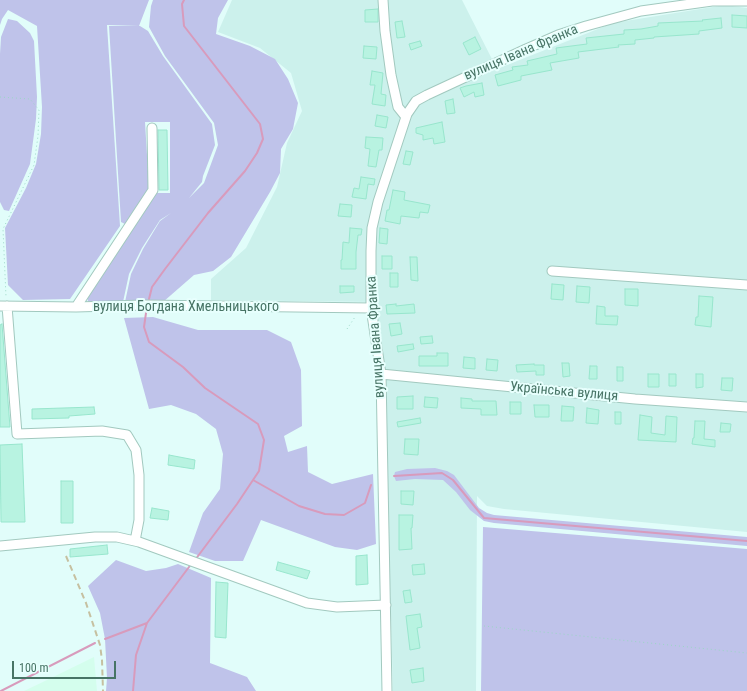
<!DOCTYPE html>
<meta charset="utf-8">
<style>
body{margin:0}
#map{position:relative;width:747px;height:691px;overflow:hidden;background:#e1fdfa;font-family:"Roboto Condensed",sans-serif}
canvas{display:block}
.scale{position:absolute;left:12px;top:661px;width:104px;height:18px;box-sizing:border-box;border:2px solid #477465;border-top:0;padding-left:5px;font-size:12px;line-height:14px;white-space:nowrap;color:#477465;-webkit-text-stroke:3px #e7fffd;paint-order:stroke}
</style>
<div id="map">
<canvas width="747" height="691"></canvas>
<div class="scale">100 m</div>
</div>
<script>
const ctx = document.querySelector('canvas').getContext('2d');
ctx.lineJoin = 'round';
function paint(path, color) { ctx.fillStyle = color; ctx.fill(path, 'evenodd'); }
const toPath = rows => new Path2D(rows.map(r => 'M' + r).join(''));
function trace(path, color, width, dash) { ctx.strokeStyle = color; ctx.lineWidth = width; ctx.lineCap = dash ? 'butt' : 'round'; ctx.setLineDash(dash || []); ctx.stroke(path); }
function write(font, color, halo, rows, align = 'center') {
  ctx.font = font + ' "Roboto Condensed",sans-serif'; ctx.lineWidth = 4; ctx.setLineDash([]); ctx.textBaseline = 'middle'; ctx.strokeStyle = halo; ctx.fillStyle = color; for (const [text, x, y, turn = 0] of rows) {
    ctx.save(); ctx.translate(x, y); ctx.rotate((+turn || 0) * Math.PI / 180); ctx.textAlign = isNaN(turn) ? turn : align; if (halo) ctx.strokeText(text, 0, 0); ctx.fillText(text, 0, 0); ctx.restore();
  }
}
const residential = toPath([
 [232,0,462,0,497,69,613,23,725,5,747,8,747,532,504,509,487,506,477,496,476,691,393,691,387,473,376,302,211,300,211,279,246,248,277,187,287,143,302,111,291,73,260,48,218,32]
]);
const commercial = toPath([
 [94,657,97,691,24,691,47,680]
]);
const green = toPath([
 [0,0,149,0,139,26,107,25,120,226,70,299,23,300,8,285,5,228,26,188,36,164,41,134,42,107,37,26,8,10,2,19,0,25],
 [153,0,228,0,218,18,216,34,250,46,275,59,288,79,298,103,293,129,281,149,280,173,270,192,231,257,213,271,194,275,163,302,125,302,131,274,143,249,160,221,171,213,160,220,142,248,129,274,123,302,88,302,87,294,153,195,157,193,170,193,170,122,145,122,149,188,125,224,121,222,109,26,140,26,148,31,163,56,212,124,215,145,203,176,202,182,189,198,204,183,218,145,214,123,165,56,149,27,151,6],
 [8,19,17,21,30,33,34,41,37,97,36,119,30,164,9,211,4,210,0,202,0,54,1,37],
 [153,317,198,330,267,330,291,342,301,370,302,426,284,436,288,452,307,446,308,472,332,484,373,474,376,544,357,550,335,547,261,520,243,561,215,561,189,552,203,513,220,489,223,454,216,429,196,414,171,405,149,409,124,318],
 [435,468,447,471,454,475,479,508,487,513,494,515,747,537,747,546,494,523,484,521,470,510,456,492,443,480,415,479,396,481,394,476,395,472,407,469],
 [483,527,747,549,747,691,481,691],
 [116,560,146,571,166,568,178,564,211,578,210,663,247,677,256,691,106,691,107,678,105,639,100,613,88,586]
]);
const stream = toPath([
 [149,299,152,287,165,269,208,213,245,171,257,153,263,139,260,124,184,26,182,4,184,0],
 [146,313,144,327,149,342,183,367,205,388,258,424,264,440,259,471,237,504,195,560],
 [394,476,442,473,453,480,484,518,747,541],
 [253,480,299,506,325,514,344,515,365,503,371,485],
 [105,639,147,623],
 [1,691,95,643],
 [133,691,136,655,147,623,192,563]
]);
const building = toPath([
 [378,9,378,22,365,22,365,10,378,9],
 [732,15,747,16,747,28,732,27,732,15],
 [721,18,722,28,699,31,699,34,654,37,654,38,635,40,635,44,618,45,619,47,578,52,579,58,550,63,552,70,521,76,521,80,498,86,495,75,513,70,512,67,528,65,527,61,557,54,556,48,587,44,586,38,624,34,624,30,641,29,658,26,658,23,703,21,702,20,721,18],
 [402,21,405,37,397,38,395,22,402,21],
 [475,37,481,49,469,55,463,43,475,37],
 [420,41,422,46,411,50,409,44,420,41],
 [364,46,377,47,376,59,363,58,364,46],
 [372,71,383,73,381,94,386,95,385,106,372,104,375,85,370,85,372,71],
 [482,83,484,95,475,97,474,92,464,97,460,88,466,86,482,83],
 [453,99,455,113,447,114,445,101,453,99],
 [377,115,388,117,386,128,375,126,377,115],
 [442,122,445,142,434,144,433,138,423,140,423,135,416,133,416,128,442,122],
 [158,130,167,130,168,190,159,190,158,130],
 [366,137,383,138,382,150,379,150,376,167,368,166,370,149,365,148,366,137],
 [406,151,413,152,410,165,403,164,406,151],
 [361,177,375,179,374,185,368,184,366,199,352,197,354,188,359,189,361,177],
 [393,190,405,192,404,200,430,205,428,213,420,212,419,218,401,216,400,224,385,221,387,210,389,210,393,190],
 [340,204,352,205,351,217,338,216,340,204],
 [350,228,362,229,361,235,358,235,356,252,356,269,341,269,341,260,342,260,343,242,349,243,350,228],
 [380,228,388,229,387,244,379,243,380,228],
 [382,256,392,256,392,269,382,269,382,256],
 [410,257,417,257,418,281,411,280,410,257],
 [390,273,398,273,398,287,390,287,390,273],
 [552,284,564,285,563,300,551,299,552,284],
 [340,286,354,286,354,292,340,293,340,286],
 [577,286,590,287,589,303,576,302,577,286],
 [625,289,638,289,638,306,625,305,625,289],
 [699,296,713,297,711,327,695,325,696,317,698,317,699,296],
 [396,304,396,306,414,304,415,313,387,314,386,305,396,304],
 [597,306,605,307,605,316,618,316,617,325,596,324,597,306],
 [400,323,402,334,391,336,389,324,400,323],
 [2,324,10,427,0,427,0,325,2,324],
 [432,336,433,343,421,344,420,337,432,336],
 [413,344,414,349,398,352,397,346,413,344],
 [437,353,448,353,448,366,419,366,419,356,437,356,437,353],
 [464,357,475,358,475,369,463,368,464,357],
 [487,359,498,360,497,371,486,370,487,359],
 [562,363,569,363,570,376,563,377,562,363],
 [534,364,534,365,544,365,544,375,536,375,536,371,517,372,516,365,534,364],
 [590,366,597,366,597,379,589,379,590,366],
 [617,367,623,367,623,381,617,381,617,367],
 [648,374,659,374,659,387,648,387,648,374],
 [669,374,676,374,676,386,669,386,669,374],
 [696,374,703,374,703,387,696,388,696,374],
 [722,378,733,378,732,391,721,390,722,378],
 [413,396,413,409,397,409,397,397,413,396],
 [425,397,438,398,437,408,424,407,425,397],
 [461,398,472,399,472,401,496,401,497,415,481,415,481,409,461,408,461,398],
 [510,402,521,402,521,414,510,414,510,402],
 [534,405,549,405,549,417,535,417,534,405],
 [562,406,574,407,573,421,561,421,562,406],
 [94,407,95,414,69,416,69,418,32,419,32,409,94,407],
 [587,408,599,410,598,424,586,423,587,408],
 [615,412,621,412,621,424,615,424,615,412],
 [640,415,652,417,651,433,665,435,666,416,677,417,676,442,638,440,640,415],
 [420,418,421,423,398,427,397,422,420,418],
 [695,421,705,421,704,439,715,440,715,447,692,444,693,438,694,438,695,421],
 [721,423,731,424,730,432,720,432,721,423],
 [405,439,419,439,418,455,404,454,405,439],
 [22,444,25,522,1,522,0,445,22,444],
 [169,455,195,460,194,469,168,465,169,455],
 [61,481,73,481,73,523,61,523,61,481],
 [401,491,414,491,413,505,401,504,401,491],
 [152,508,169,511,168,520,150,518,152,508],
 [399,515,413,515,412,528,411,528,412,549,399,550,399,515],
 [107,545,108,554,70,557,70,549,107,545],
 [367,555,368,584,356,585,356,556,367,555],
 [278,562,310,571,307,579,276,570,278,562],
 [424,564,425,574,413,575,412,565,424,564],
 [216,582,228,583,226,638,215,637,216,582],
 [410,590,412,602,405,603,403,591,410,590],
 [420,614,422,627,417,628,420,648,410,650,406,616,420,614],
 [423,668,424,681,412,683,410,670,423,668]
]);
const path = toPath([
 [0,97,30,99,39,110,38,136,34,165,3,229,6,297],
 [347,329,355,317],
 [484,626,747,653]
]);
const minor = toPath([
 [383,0,385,31,391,75,398,107,406,117],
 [552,271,747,285],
 [0,306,76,307,144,305,371,308],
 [7,306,17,434,102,431,127,435,136,450,139,475,139,520,135,541],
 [76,307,153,190,152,128],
 [381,374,635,399,747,407],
 [0,546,95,537,117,537,139,542,307,603,337,607,386,605],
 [387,691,381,374,371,308,371,251,372,228,378,202,407,114,416,101,427,95,526,49,558,35,586,26,641,11,712,1,747,1]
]);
const rail = toPath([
 [66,556,86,603,100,645,102,660,103,691]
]);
const streetNames = [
 ["вулиця Івана Франка",521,53,-23],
 ["вулиця Богдана Хмельницького",186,307],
 ["вулиця Івана Франка",376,337,-94],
 ["Українська вулиця",564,392,5]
];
paint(residential, '#ccf1ec');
paint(commercial, '#d4feed');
paint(green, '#bfc3ea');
trace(stream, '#d89bbc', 2);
paint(building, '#b8f3e1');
trace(building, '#98e6cd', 1);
trace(minor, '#a2c9bf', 11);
trace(path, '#9bd7c5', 1, [1, 3]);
trace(minor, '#fff', 9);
trace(rail, '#c6c0a0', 2, [6, 4]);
write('14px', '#477465', '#e7fffd', streetNames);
</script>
